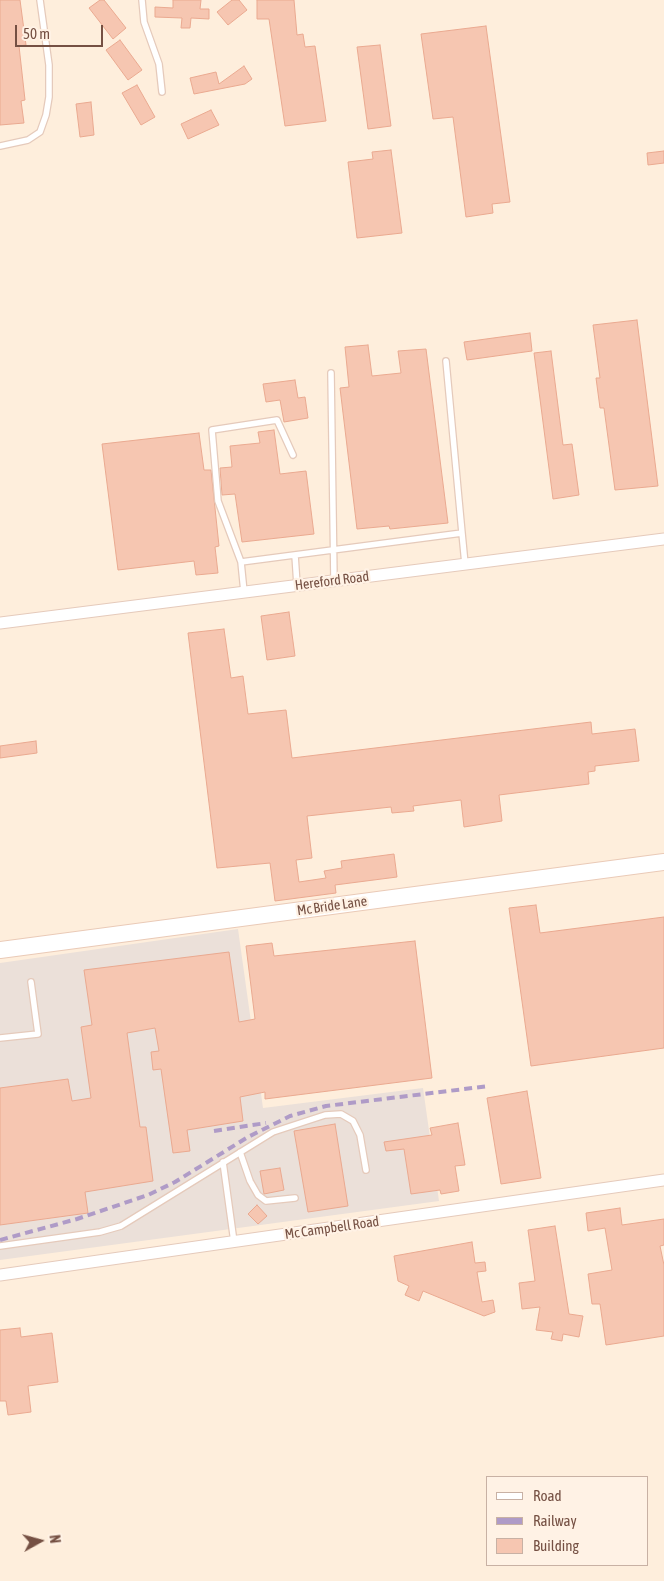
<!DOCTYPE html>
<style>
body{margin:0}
#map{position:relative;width:664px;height:1581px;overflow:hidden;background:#feeedc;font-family:"Asap Condensed",sans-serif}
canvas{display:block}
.legend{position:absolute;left:486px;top:1476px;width:162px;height:90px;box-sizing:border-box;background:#fff2e5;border:1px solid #c8b1a4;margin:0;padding:6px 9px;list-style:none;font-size:15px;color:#755043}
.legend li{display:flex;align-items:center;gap:10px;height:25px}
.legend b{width:25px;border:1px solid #c8b1a4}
.north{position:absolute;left:15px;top:1516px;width:50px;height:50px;-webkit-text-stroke:4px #fff2e5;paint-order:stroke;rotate:83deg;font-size:14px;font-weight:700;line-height:20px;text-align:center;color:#755043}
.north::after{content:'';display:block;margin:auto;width:18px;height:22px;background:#755043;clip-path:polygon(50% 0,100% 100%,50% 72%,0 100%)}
.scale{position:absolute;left:15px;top:25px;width:88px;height:22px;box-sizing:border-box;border:2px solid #755043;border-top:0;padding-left:6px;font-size:15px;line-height:18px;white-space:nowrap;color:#755043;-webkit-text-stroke:4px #fff2e5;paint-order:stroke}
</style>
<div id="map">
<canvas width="664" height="1581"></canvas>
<ul class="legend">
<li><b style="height:6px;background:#fff"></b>Road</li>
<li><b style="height:6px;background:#af9bc7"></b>Railway</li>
<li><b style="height:14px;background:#f6c6b1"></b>Building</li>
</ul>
<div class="north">N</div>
<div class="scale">50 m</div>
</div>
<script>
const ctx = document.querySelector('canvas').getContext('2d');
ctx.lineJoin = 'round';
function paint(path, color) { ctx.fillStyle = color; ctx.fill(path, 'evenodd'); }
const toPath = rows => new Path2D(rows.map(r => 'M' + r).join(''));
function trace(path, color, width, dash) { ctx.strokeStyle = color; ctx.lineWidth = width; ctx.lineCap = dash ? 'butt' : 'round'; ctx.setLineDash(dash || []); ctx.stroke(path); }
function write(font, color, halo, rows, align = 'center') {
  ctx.font = font + ' "Asap Condensed",sans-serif'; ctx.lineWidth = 4.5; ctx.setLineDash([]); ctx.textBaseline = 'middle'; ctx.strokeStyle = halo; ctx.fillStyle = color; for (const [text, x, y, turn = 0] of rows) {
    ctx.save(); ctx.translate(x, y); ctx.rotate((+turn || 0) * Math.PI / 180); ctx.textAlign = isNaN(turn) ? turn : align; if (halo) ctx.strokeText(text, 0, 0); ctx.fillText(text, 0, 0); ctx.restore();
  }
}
const industrial = toPath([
 [238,929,263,1108,423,1088,439,1201,0,1260,0,963]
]);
const building = toPath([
 [0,0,20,0,26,45,19,46,25,100,21,101,24,123,0,125,0,0],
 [100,0,104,0,126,28,113,39,89,8,100,0],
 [173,0,201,0,200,9,209,9,209,19,191,18,190,28,181,28,182,18,155,17,155,7,173,8,173,0],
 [232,0,239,0,247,10,228,25,217,12,232,0],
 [257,0,294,0,297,35,303,34,305,47,315,46,326,121,285,126,269,19,257,19,257,0],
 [486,26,510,202,492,204,493,213,466,217,453,117,433,119,421,34,486,26],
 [120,40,142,70,128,80,106,50,120,40],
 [380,45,391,126,368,129,357,47,380,45],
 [244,66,252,79,245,84,194,94,190,78,216,72,219,84,244,66],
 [137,85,155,117,141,125,122,93,137,85],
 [91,102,94,135,80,137,76,104,91,102],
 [211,110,219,125,188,139,181,124,211,110],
 [391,150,402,233,357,238,348,162,373,159,372,152,391,150],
 [664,151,664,163,648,165,647,153,664,151],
 [637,320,658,486,615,490,604,408,600,408,596,378,600,378,593,325,637,320],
 [530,333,532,351,467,360,464,342,530,333],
 [368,345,372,376,401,373,398,351,426,349,448,523,390,529,389,526,357,529,340,388,349,387,345,347,368,345],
 [551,351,563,445,572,444,579,495,553,499,534,353,551,351],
 [295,380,298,398,305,397,308,418,284,422,280,400,266,402,263,384,295,380],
 [274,430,280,474,306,471,314,534,242,542,235,494,222,495,220,468,232,467,230,446,260,443,258,432,274,430],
 [199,433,204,470,211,470,219,546,215,547,218,573,196,575,194,561,118,570,102,444,199,433],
 [289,612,295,656,267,660,261,616,289,612],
 [224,629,231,678,243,676,248,714,286,710,292,758,591,722,592,734,635,729,639,761,595,766,595,771,588,772,589,784,499,795,502,821,464,827,461,800,413,806,414,811,392,813,391,807,307,816,312,858,296,860,299,882,326,878,324,871,342,868,341,861,394,854,397,877,335,885,336,893,275,901,270,863,217,868,188,633,224,629],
 [36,741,37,753,0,758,0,746,36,741],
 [536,905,540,933,664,917,664,1048,531,1066,509,908,536,905],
 [415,941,432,1078,265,1099,265,1092,240,1097,243,1121,187,1130,190,1151,173,1153,161,1069,153,1070,151,1052,159,1051,155,1028,127,1033,140,1127,146,1127,153,1181,85,1192,88,1213,0,1225,0,1088,68,1079,72,1101,91,1098,81,1027,92,1025,84,970,229,952,239,1022,255,1019,246,946,272,943,274,956,415,941],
 [527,1091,541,1178,501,1184,487,1098,527,1091],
 [458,1123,465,1165,455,1166,459,1191,441,1194,440,1190,411,1194,404,1149,386,1151,384,1142,432,1135,430,1128,458,1123],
 [335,1124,348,1206,308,1212,294,1131,335,1124],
 [280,1168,284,1190,264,1194,260,1171,280,1168],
 [257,1205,267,1216,258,1224,248,1214,257,1205],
 [620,1208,622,1225,664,1219,664,1245,660,1246,664,1265,664,1336,606,1345,600,1304,592,1304,588,1274,612,1270,605,1228,588,1231,586,1213,620,1208],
 [555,1226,569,1314,583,1316,579,1337,563,1334,562,1341,551,1339,553,1332,536,1330,540,1307,522,1309,519,1283,535,1281,528,1230,555,1226],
 [472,1242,475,1263,485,1262,486,1271,477,1272,482,1302,493,1300,495,1312,484,1316,423,1291,419,1301,405,1295,409,1286,398,1281,394,1256,472,1242],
 [20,1328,21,1337,52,1333,58,1382,28,1386,31,1412,8,1415,6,1401,0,1401,0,1330,20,1328]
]);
const lane = toPath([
 [142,0,144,22,159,64,162,92],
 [0,146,28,140,40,132,46,115,49,97,49,65,40,0],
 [446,361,462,533],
 [331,373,334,581],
 [295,555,297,585],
 [241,562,218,501,212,430,277,420,293,455],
 [244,592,241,562,462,533,465,564],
 [0,1038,38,1034,31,982],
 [240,1152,250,1181,258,1195,266,1201,295,1198],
 [223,1162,234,1242],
 [0,1246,100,1232,121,1226,273,1132,325,1115,341,1114,353,1121,360,1135,366,1170]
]);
const street = toPath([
 [0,623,664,539],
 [0,1275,664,1180]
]);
const secondary = toPath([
 [0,950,664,862]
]);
const rail = toPath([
 [214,1131,266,1123],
 [0,1240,77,1219,148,1195,175,1182,248,1137,290,1116,326,1106,489,1086]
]);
const streetNames = [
 ["Hereford Road",332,581,-7],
 ["Mc Bride Lane",332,906,-8],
 ["Mc Campbell Road",332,1228,-8]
];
paint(industrial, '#ebe0d9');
paint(building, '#f6c6b1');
trace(building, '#eaa990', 1);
trace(lane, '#e5cabb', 8);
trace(street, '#e5cabb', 13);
trace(secondary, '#eacab7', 18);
trace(lane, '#fff', 5.5);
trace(street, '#fff', 11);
trace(secondary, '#fff', 16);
trace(rail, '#af9bc7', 4, [8, 5]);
write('14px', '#755043', '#fff2e5', streetNames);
</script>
